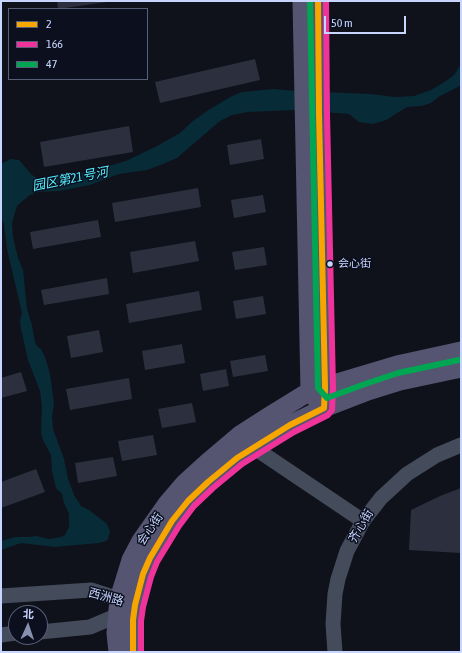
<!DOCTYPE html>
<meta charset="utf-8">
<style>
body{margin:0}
#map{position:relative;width:462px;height:653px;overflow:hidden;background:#0f121a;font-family:"Asap Condensed","Noto Sans SC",sans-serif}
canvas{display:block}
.frame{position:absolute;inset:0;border:2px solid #c8d6ff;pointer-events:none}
.legend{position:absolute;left:8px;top:8px;width:140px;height:72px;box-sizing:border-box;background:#0b0f1e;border:1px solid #575f78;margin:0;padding:5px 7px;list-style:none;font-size:12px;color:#c8d6ff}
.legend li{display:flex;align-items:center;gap:8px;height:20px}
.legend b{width:20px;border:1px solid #575f78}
.north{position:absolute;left:8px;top:605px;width:40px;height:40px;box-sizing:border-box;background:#0b0f1e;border:1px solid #575f78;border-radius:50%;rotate:3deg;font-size:11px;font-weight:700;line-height:16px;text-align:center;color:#c8d6ff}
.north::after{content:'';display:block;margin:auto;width:14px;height:18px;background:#8791af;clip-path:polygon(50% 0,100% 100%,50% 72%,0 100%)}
.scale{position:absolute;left:324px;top:16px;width:82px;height:18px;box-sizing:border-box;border:2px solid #c8d6ff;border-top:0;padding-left:5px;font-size:12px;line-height:14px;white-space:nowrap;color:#c8d6ff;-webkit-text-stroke:3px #0b0f1e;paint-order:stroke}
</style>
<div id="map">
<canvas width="462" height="653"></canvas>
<div class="frame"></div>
<ul class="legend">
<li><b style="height:5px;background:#f7a600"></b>2</li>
<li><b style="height:5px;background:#ef339a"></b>166</li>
<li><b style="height:5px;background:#00a651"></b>47</li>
</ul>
<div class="north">北</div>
<div class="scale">50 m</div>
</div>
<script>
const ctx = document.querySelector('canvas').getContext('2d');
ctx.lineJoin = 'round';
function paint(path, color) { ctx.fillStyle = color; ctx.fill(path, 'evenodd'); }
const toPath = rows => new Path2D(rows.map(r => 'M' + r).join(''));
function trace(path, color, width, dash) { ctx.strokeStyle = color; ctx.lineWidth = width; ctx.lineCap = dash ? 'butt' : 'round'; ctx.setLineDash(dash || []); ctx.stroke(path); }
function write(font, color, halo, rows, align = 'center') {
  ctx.font = font + ' "Asap Condensed","Noto Sans SC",sans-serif'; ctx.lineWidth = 3; ctx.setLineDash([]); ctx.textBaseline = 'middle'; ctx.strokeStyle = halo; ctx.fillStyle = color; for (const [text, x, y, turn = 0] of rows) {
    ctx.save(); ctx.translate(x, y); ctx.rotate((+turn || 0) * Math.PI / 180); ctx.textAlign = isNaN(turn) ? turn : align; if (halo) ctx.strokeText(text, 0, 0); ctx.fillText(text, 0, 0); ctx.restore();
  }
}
const water = toPath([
 [461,64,461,84,458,87,440,96,431,103,421,106,407,107,386,120,380,122,372,124,359,122,349,114,296,110,248,112,232,115,220,121,177,158,163,164,147,170,119,174,90,185,59,191,38,192,30,195,20,203,17,206,12,223,13,237,18,258,23,270,27,309,32,325,35,342,37,346,41,349,45,357,50,374,54,404,52,416,53,429,64,459,68,479,74,495,81,506,89,510,107,524,110,531,108,539,106,541,99,543,54,547,21,543,1,550,1,541,15,537,28,537,36,536,49,539,61,537,65,535,69,527,69,514,64,503,62,494,56,488,52,471,51,455,43,440,41,432,42,407,40,391,28,360,21,329,20,321,22,313,7,249,4,224,1,218,1,164,11,159,19,160,32,175,39,179,48,179,83,173,126,161,157,146,180,133,193,121,207,111,232,96,242,92,273,89,296,91,371,94,395,97,414,96,431,90,446,81,454,75]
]);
const building = toPath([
 [57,1,107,1,107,2,58,9],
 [255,59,260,80,160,103,155,82],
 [129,126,133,152,44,167,40,142],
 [261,139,264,159,230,165,227,145],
 [198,188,201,207,115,222,112,203],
 [263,195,266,212,234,218,231,200],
 [98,220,101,237,33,249,30,232],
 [195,241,199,261,133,273,130,252],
 [264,247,267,265,235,270,232,252],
 [107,278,109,294,44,305,41,290],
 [199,291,202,310,129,323,126,304],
 [263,296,266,314,236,319,233,301],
 [99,330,103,352,71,358,67,336],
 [182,344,185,363,145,370,142,351],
 [265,355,268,371,233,377,230,361],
 [226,369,229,386,203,391,200,374],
 [21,372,27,391,1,398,1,378],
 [129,378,132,399,70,410,66,389],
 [192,403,196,422,162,428,158,409],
 [153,435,157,455,122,461,118,441],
 [113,457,117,476,78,483,75,463],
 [36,469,45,492,1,508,1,482],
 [461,488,461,553,409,550,411,510,440,496]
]);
const minor = toPath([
 [246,441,253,447,363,521],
 [1,596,91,590,128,602],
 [40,632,90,627,116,616,126,610],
 [1,635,16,633],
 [335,652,333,624,335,594,338,579,347,551,363,521,381,498,407,474,437,455,461,445]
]);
const major = toPath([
 [302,1,310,391,318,401],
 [318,1,325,398],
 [118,652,116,633,119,599,131,560,141,541,167,504,185,483,207,463,240,435,268,417,310,391,397,365,461,351],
 [133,652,132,636,135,605,143,574,150,558,172,521,188,501,208,482,253,447,290,425,324,408,368,391,400,381,461,368]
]);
const bus1 = toPath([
 [133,652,133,620,135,605,143,574,150,558,172,521,188,501,208,482,237,458,290,425,324,408,325,388,319,114,318,1]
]);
const bus2 = toPath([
 [141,652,141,621,143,607,151,577,157,562,179,526,194,506,213,488,242,464,294,432,328,415,332,410,333,388,327,114,326,1]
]);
const bus3 = toPath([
 [310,1,318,388,327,398,365,384,398,373,459,360]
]);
const markers = [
 [330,264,3.5,"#c8d6ff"]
];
const busNames = [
 ["会心街",338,264]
];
const streetNames = [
 ["齐心街",361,526,-59],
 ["会心街",150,529,-56],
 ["西洲路",106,597,15]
];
const waterNames = [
 ["园区第21号河",70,179,-11]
];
paint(water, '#082b38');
paint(building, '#2c303e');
trace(minor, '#444b5b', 15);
trace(major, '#555471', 19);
trace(bus1, '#f7a600', 6);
trace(bus2, '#ef339a', 6);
trace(bus3, '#00a651', 6);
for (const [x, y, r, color] of markers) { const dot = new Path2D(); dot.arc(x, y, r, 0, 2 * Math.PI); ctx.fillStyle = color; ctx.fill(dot); trace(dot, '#0b0f1e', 1.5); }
write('11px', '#c8d6ff', '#0b0f1e', busNames, 'left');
write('12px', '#c8d6ff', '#0b0f1e', streetNames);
write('italic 13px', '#56efff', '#0b0f1e', waterNames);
</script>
